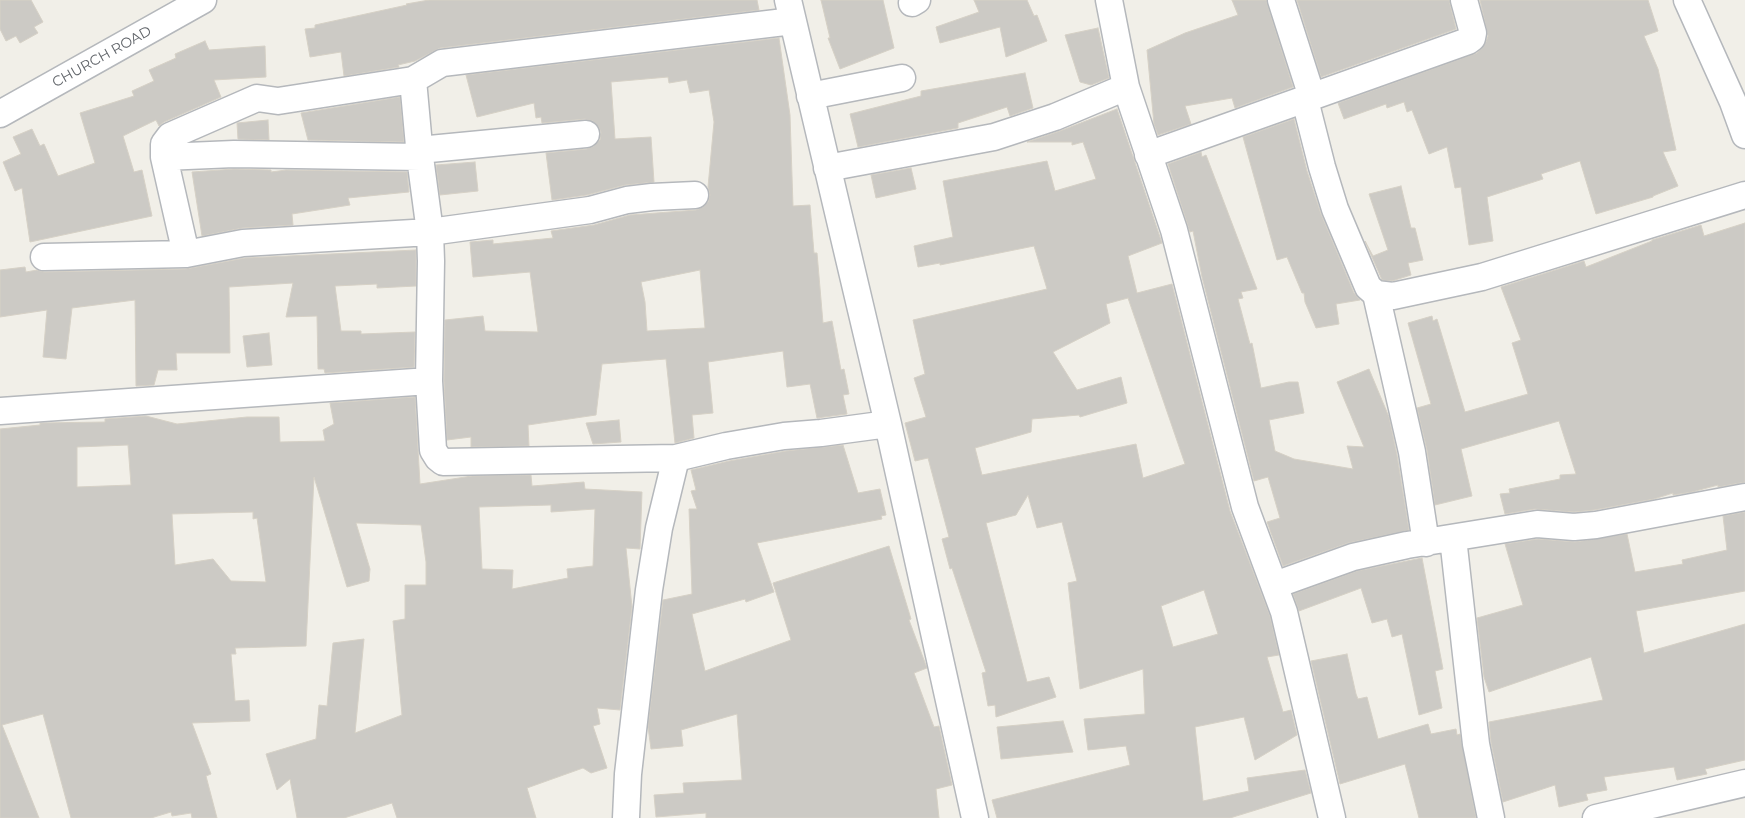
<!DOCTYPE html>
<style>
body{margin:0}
canvas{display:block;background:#f1efe8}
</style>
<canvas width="1745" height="818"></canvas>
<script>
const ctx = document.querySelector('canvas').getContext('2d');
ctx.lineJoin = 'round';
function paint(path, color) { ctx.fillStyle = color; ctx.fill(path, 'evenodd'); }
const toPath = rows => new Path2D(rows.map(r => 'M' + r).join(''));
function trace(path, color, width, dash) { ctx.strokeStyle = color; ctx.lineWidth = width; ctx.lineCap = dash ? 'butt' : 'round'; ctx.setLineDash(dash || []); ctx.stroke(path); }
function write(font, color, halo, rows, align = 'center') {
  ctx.font = font + ' Montserrat,sans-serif'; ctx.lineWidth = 4; ctx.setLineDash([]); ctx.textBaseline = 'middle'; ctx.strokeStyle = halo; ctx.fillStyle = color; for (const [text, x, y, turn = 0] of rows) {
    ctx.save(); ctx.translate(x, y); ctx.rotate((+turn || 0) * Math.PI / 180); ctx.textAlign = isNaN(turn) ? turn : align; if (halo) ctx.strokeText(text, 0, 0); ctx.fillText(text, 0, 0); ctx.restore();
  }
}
const building = toPath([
 [0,0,31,0,43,22,34,27,38,33,20,43,16,36,6,41,0,29,0,0],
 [429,0,757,0,759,10,440,48,415,61,398,65,399,67,344,76,341,52,310,57,305,29,315,28,315,25,407,5,406,4,429,0],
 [821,0,883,0,894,48,840,69,828,38,830,38,821,0],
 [974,0,1027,0,1034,16,1037,15,1047,41,1006,57,1000,27,940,43,936,27,979,12,974,0],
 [1232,0,1266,0,1293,87,1235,108,1232,98,1185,106,1191,124,1158,135,1154,124,1147,50,1185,33,1238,15,1232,0],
 [1297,0,1449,0,1456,29,1321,77,1297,0],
 [1480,0,1648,0,1658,31,1644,36,1658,69,1676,150,1663,152,1678,186,1653,196,1653,197,1596,214,1580,161,1541,174,1543,179,1487,197,1493,241,1469,245,1461,187,1455,188,1447,147,1429,154,1412,110,1407,112,1404,102,1387,108,1386,104,1344,119,1338,103,1477,53,1486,42,1488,36,1480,0],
 [1098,28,1109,78,1091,85,1080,82,1065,35,1098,28],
 [779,38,790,115,793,206,810,205,814,253,817,253,823,323,832,321,841,370,844,369,849,394,843,395,847,414,817,418,810,384,787,387,783,351,708,362,713,413,692,415,694,438,675,443,666,359,602,364,596,415,528,425,529,446,471,447,471,437,447,440,444,381,445,320,483,316,485,331,538,332,530,272,473,277,470,242,493,240,493,244,553,238,551,231,594,225,630,215,696,210,703,207,708,202,710,195,708,187,714,122,709,90,690,93,687,80,669,83,668,77,611,82,615,139,651,137,654,182,625,185,587,195,552,200,546,153,587,149,594,146,600,140,601,132,598,126,593,121,585,119,542,123,541,117,536,118,534,103,477,117,466,75,779,38],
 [700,270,705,328,647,331,645,302,641,282,700,270],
 [205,41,209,50,265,46,266,77,214,80,221,97,164,122,159,126,156,120,123,136,134,172,142,170,152,216,30,242,22,188,15,191,3,162,21,154,13,137,32,129,40,146,44,144,58,176,95,163,80,113,134,96,132,91,154,81,149,70,176,58,175,54,205,41],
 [1025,73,1033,108,1010,116,1007,107,958,123,958,128,858,147,850,114,921,96,921,91,1025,73],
 [400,97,404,142,308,140,301,113,400,97],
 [1117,109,1162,243,1128,256,1137,293,1172,284,1230,511,1270,616,1279,655,1267,657,1283,712,1291,710,1297,735,1255,760,1244,717,1195,727,1203,801,1249,791,1247,778,1305,770,1311,793,1230,818,997,818,992,800,1130,765,1126,746,1088,750,1084,719,1145,714,1143,669,1080,689,1068,583,1077,581,1062,522,1037,528,1028,495,1016,515,986,523,1027,682,1049,677,1056,697,996,717,995,705,988,706,982,673,986,672,952,568,950,569,942,539,949,537,928,458,915,461,905,423,926,417,914,378,925,374,913,320,1047,289,1034,246,940,265,940,263,918,267,914,246,953,237,943,181,1047,161,1055,191,1096,179,1083,142,1072,145,1072,142,1027,142,1060,131,1117,109],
 [1128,298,1185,464,1143,478,1136,444,982,475,975,448,1031,432,1032,419,1079,415,1080,417,1127,403,1121,377,1077,390,1053,352,1110,323,1106,304,1128,298],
 [1204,590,1218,634,1173,647,1161,606,1204,590],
 [1294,119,1307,171,1321,214,1354,293,1360,300,1336,304,1339,324,1316,328,1305,302,1304,293,1302,293,1287,257,1277,260,1243,137,1294,119],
 [268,120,269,140,238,139,237,123,268,120],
 [1201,152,1202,157,1206,155,1257,289,1241,292,1243,298,1238,299,1250,344,1252,343,1261,388,1289,382,1298,382,1304,413,1269,420,1275,451,1294,459,1353,469,1347,446,1364,447,1337,382,1369,369,1389,417,1397,455,1409,530,1348,543,1283,566,1267,522,1280,518,1268,477,1254,481,1202,277,1193,231,1190,232,1168,164,1201,152],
 [475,162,478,191,440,195,436,165,475,162],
 [911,168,916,189,876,198,871,175,911,168],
 [234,169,271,170,271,172,286,170,407,172,409,192,348,198,350,205,292,214,293,225,242,228,202,236,192,172,234,169],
 [1401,186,1411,228,1415,228,1423,260,1408,263,1411,275,1392,281,1382,280,1365,241,1373,256,1388,250,1369,194,1401,186],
 [1745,223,1745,482,1718,487,1718,485,1692,492,1673,495,1673,493,1654,499,1594,510,1574,512,1535,509,1505,514,1500,494,1510,493,1509,489,1560,479,1560,475,1576,474,1559,421,1461,449,1472,496,1435,505,1427,450,1417,408,1431,404,1408,323,1432,316,1433,321,1437,319,1465,412,1528,394,1512,343,1521,340,1501,287,1584,261,1586,267,1652,241,1652,240,1701,225,1704,236,1745,223],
 [416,250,416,286,377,288,377,284,335,286,341,331,361,331,361,334,415,332,414,367,325,373,324,369,318,369,317,316,286,317,293,283,229,287,230,353,176,353,177,370,158,370,154,385,136,386,135,300,72,308,66,359,43,357,47,310,0,317,0,270,25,267,26,272,37,270,44,272,186,269,245,258,416,250],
 [269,333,272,365,247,367,243,336,269,333],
 [415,397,420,484,472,476,531,475,532,486,584,482,585,489,642,492,640,549,626,548,632,607,620,710,597,708,600,724,593,726,607,768,591,773,583,768,527,788,536,818,397,818,392,803,344,818,297,818,290,779,277,790,266,754,316,739,319,705,327,706,333,643,364,639,355,733,402,715,393,621,405,619,405,585,426,585,426,562,421,525,356,523,370,569,369,581,347,587,314,477,306,646,235,648,236,654,231,654,235,701,249,700,250,721,192,723,211,774,206,776,217,818,192,818,191,813,172,816,171,812,151,818,71,818,43,714,2,725,39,818,0,818,0,429,40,425,40,423,105,422,105,419,146,416,177,424,247,417,279,417,280,442,325,441,323,430,334,424,330,403,415,397],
 [128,445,131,485,77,487,77,447,128,445],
 [551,505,551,512,595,509,593,566,567,569,568,578,512,589,513,570,482,569,479,507,551,505],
 [253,512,253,519,257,518,266,582,231,581,213,559,175,565,172,514,253,512],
 [619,420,621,442,593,444,586,423,619,420],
 [843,445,858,493,880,489,886,515,881,516,882,519,757,543,774,592,746,602,745,599,692,614,705,671,791,640,773,583,889,546,911,619,909,620,927,668,914,673,934,727,939,726,952,785,936,789,939,818,706,818,706,813,656,817,654,795,684,793,683,783,742,780,737,714,681,730,683,746,651,749,648,727,663,600,692,594,689,509,697,509,691,491,696,490,691,470,729,461,786,451,843,445],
 [1745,512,1745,591,1636,611,1644,653,1745,624,1745,760,1705,769,1707,774,1677,780,1674,767,1604,777,1607,790,1586,794,1588,800,1559,807,1555,785,1503,802,1491,742,1489,722,1603,700,1591,657,1489,692,1484,677,1477,618,1523,605,1505,544,1538,539,1575,542,1627,534,1635,572,1683,564,1682,560,1727,550,1723,516,1745,512],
 [1422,558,1443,669,1435,671,1442,708,1419,715,1402,634,1392,637,1387,619,1372,623,1361,588,1299,611,1293,594,1357,571,1422,558],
 [1347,654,1356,694,1358,699,1367,697,1378,739,1428,724,1431,734,1456,729,1457,735,1460,734,1476,818,1419,818,1405,764,1340,784,1311,661,1347,654],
 [1063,721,1073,752,1001,759,997,727,1063,721]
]);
const minor = toPath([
 [788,0,888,424,975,818],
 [1109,0,1126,87,1174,230,1245,507,1284,612,1332,818],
 [1281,0,1312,97],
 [1687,0,1733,102,1745,135],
 [912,3,917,0],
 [413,80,420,157,430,232,431,261,429,381],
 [810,96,902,78],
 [1305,100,1322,167,1335,209,1368,287,1376,294,1393,296,1482,277,1745,195],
 [0,114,203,0],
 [419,150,586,134],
 [1148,155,1468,41,1472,38,1473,33,1464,0],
 [164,157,234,154,420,157],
 [827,168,994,137,1055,117,1126,87],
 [186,254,164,157,164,144,170,136,257,98,278,101,413,80,442,63,793,21],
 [44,257,186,254,243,243,430,232,590,210,627,200,652,197,695,195],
 [1376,294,1412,452,1426,543],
 [0,411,429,381,433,450,438,458,443,462,676,458],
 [1453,538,1476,744,1491,818],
 [1275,585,1353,557,1407,545,1537,524,1574,527,1596,525,1745,497],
 [626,818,628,774,649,590,659,528,676,458,726,446,784,436,821,433,888,424],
 [1596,818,1745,783]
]);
const streetNames = [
 ["CHURCH ROAD",102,57,-29]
];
paint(building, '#cccac5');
trace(building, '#d6d1c6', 1);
trace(minor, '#b5b8bc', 29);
trace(minor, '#fff', 26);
write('14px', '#5f6368', '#fff', streetNames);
</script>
